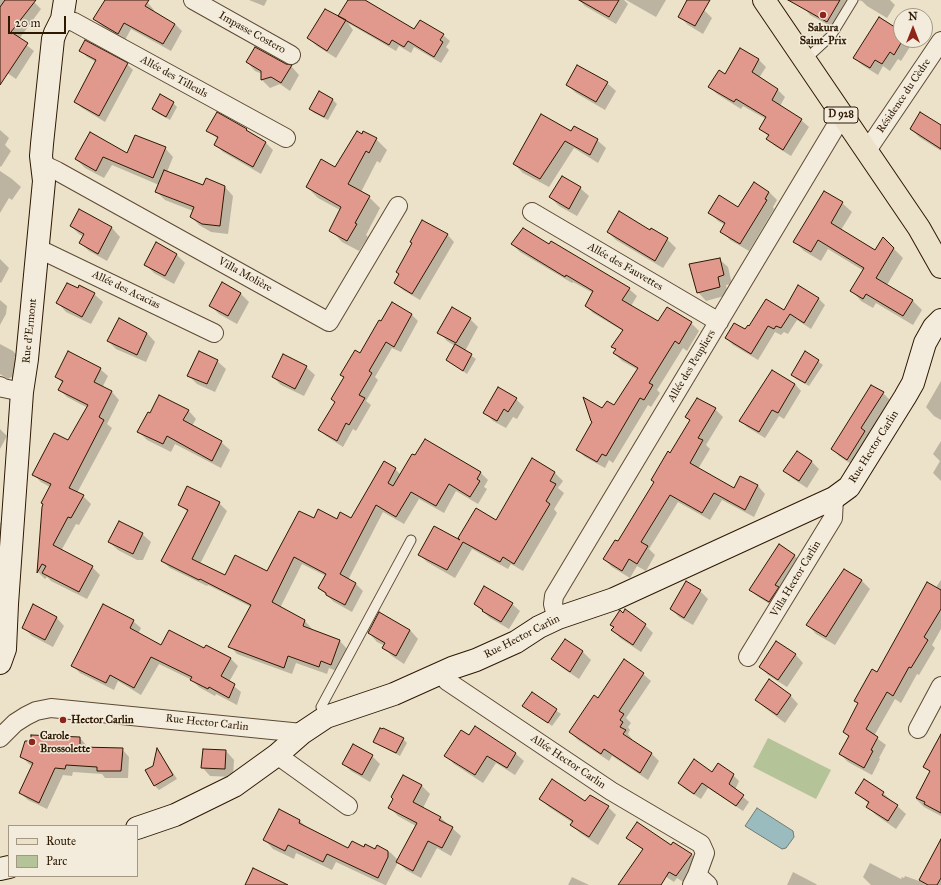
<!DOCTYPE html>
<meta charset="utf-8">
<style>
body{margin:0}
#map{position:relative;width:941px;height:885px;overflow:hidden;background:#ece2c9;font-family:"IM FELL Great Primer",serif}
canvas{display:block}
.legend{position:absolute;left:8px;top:825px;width:130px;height:52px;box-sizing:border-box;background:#f3ecdc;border:1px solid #a49784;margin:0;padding:5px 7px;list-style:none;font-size:12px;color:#2d1800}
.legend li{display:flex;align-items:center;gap:8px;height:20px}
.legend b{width:20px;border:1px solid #a49784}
.north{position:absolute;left:893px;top:8px;width:40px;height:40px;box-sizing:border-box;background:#f3ecdc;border:1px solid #a49784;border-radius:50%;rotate:0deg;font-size:11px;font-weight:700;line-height:16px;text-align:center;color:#2d1800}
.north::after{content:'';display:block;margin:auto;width:14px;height:18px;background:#8f2418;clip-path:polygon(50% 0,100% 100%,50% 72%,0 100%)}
.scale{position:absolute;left:8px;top:16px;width:58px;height:18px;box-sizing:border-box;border:2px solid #2d1800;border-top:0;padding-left:5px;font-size:12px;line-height:14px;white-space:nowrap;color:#2d1800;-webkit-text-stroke:3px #f3ecdc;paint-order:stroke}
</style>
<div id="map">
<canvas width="941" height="885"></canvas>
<ul class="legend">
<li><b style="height:5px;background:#ece2c9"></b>Route</li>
<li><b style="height:11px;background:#b5c498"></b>Parc</li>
</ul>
<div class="north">N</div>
<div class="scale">20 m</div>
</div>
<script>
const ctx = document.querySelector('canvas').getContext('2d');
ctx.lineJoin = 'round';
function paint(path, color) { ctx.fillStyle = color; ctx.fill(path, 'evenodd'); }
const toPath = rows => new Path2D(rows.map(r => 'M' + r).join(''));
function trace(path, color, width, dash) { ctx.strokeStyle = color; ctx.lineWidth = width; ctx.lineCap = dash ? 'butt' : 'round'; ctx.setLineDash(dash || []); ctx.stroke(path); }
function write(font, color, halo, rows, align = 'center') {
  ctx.font = font + ' "IM FELL Great Primer",serif'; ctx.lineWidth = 3; ctx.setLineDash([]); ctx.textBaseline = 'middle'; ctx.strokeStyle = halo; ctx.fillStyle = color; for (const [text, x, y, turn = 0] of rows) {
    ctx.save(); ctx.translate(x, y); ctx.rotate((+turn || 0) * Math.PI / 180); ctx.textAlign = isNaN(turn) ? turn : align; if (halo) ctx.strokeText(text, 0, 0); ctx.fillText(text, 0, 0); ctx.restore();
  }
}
const green = toPath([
 [768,738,831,770,816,799,753,767]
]);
const water = toPath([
 [757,808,793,831,794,837,786,848,782,849,745,826,757,808]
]);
const shadow = toPath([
 [0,0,32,0,41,9,19,39,34,51,16,79,0,68],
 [106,0,144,0,147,2,154,10,153,12,175,24,182,31,171,51,131,29,125,40,102,26,95,19],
 [249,0,267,0,264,6],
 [349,0,363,0,415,31,443,35,450,41,446,47,449,50,441,63,414,47,411,53,399,46,396,51,348,23,353,30,336,58,317,46,309,38,343,20],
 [579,0,624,0,628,4,616,24,585,6],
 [626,0,666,0,656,17],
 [809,0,851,0,834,28,810,15,804,8],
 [857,0,890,0,895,5,887,18,867,6,862,1],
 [704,10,712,18,703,34,688,25,679,16],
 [901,32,901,40,911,40,913,42,901,61,898,59,890,71,883,66,878,75,862,65,854,58],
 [740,49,759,60,766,67,759,78,778,90,785,97,780,106,801,120,809,127,791,156,775,146,767,139,769,137,760,128,766,119,743,106,741,109,717,94,710,87,725,75],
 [80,50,127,64,133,70,105,122,82,108,75,102,96,62,87,57],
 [247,62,291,66,299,75,290,91,280,84,270,88,262,80,262,74,255,71],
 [607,83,616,91,605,110,576,93,567,85],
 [319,93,333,100,337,104,328,120,314,113,310,109],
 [173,103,177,107,170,120,157,113,153,109],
 [941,126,941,151,919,137,911,129],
 [246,129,252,135,266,143,273,150,261,174,223,152,215,144,218,139,208,130],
 [0,130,9,138,5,145,11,151,1,167,0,166],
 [571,133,597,140,606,148,598,163,574,148,549,187,523,173,514,164],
 [362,135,376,139,387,150,380,163,377,161,361,192,369,197,380,208,366,235,368,237,359,251,342,242,331,230,340,210,318,198,307,187,336,168],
 [165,148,173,157,167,172,203,187,225,187,233,196,228,234,211,232,199,225,191,216,193,211,165,200,157,192,159,185,112,165,104,178,85,168,76,159,128,154],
 [0,171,12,179,21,187,12,200,9,198,0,213],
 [754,184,769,192,777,200,773,207,774,209,749,251,730,240,722,231,725,225,718,221,710,213,739,208],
 [580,188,589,196,577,216,559,206,550,197],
 [842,203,852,212,841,230,875,252,883,238,903,258,887,285,912,300,922,310,913,325,876,303,873,308,861,301,852,291,864,271,828,249,821,261,804,251,795,242],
 [79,211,112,228,120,237,107,261,89,251,80,243,84,237,79,234,71,226],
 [608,232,667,239,676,248,663,268,616,240],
 [447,234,454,242,420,300,403,290,395,283,400,275,397,272],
 [512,244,549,245,629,289,637,296,631,306,659,322,691,323,699,331,687,351,683,348,657,390,660,393,651,407,648,405,613,463,609,460,605,468,585,457,578,450,603,410,615,407,638,370,622,361,614,353,616,350,613,346,623,331,593,313,586,306,593,293,573,282,572,283,520,252],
 [177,255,185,263,174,284,154,273,146,265],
 [0,259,9,268,1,283,0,282],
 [719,259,728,267,732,284,726,285,728,295,706,301,698,292],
 [240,293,249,302,237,324,219,314,211,306],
 [94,294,103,302,91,324,66,312,58,303],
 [818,298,825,305,811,329,797,320,788,334,784,332,781,335,775,332,758,360,733,345,726,338,746,331,784,311],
 [0,300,7,306,6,314,0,325],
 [392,303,412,315,418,321,401,352,392,348,375,377,378,380,366,401,371,405,356,431,353,429,343,447,326,436,320,430,336,403,345,378,342,375,360,355],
 [470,319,478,327,465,351,476,359,467,374,447,360,455,346,447,341,439,332],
 [147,333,155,342,146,362,116,349,108,341],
 [0,344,13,351,21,360,19,373,8,379,0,374],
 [806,352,823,365,809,386,796,379,792,375],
 [217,361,226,369,215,392,197,384,189,376],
 [306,367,315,375,304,396,281,385,273,377],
 [100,369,108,376,102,388,112,392,119,400,107,424,112,428,77,493,83,496,91,504,79,525,76,524,61,551,92,567,100,575,87,599,51,581,47,577,45,579,38,572,43,507,50,487,41,482,33,474,69,442,88,408,67,397,60,390,63,383,56,377],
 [941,381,941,420,934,416,926,407],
 [795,384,801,391,784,419,779,416,765,438,747,427,741,421],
 [871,386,883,393,890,400,868,435,871,439,854,466,839,456,832,448],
 [516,399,524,407,517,419,513,417,506,428,493,421,485,412],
 [715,409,723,417,706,445,710,449,698,469,735,490,741,477,758,486,765,494,754,517,722,500,710,520,678,502,649,549,655,555,646,571,637,566,630,578,612,567,604,559,618,543,691,421,686,417],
 [188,410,196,419,192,426,221,442,230,450,221,468,175,444,171,452,147,440,139,432,150,414],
 [0,429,7,436,0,449],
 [425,440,481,473,488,480,484,487,487,489,478,504,456,491,444,513,419,499,404,524,383,512,348,580,356,584,363,591,352,612,334,602,319,588,326,576,302,564,280,608,305,621,312,629,312,631,340,641,347,649,339,672,329,668,327,674,296,663,292,674,237,654,230,646,251,607,208,585,207,586,170,568,162,561,188,512,179,504,219,503,227,511,200,564,225,576,267,573,314,520,351,519,395,469,401,475,415,457],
 [941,441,941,481,933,473,940,461,933,454],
 [797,452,812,462,819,469,807,488,792,478,785,471],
 [532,460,555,473,563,481,558,488,564,493,554,509,557,513,523,571,511,564,508,569,472,549,455,578,427,562,419,554,462,542,496,521],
 [0,522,10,532,0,672],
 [142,534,151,542,143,560,137,560,118,550,109,542],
 [794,555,801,562,776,608,757,596,750,590],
 [845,570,862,581,870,589,835,645,816,634,808,625],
 [941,580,941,629,932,645,935,648,919,675,917,674,901,703,895,699,874,736,886,745,879,758,880,759,872,775,848,762,840,754,849,737,844,732,859,704,856,701,877,673],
 [700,591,708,599,693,625,679,617,671,609],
 [475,604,512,604,520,611,509,629,490,618],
 [380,613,410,630,418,639,404,664,392,656,384,648,385,646,377,642,369,633],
 [56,617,64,626,53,647,32,636,23,627],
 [133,621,141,628,138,634,161,646,205,650,230,658,238,666,229,682,241,692,237,705,216,694,215,696,199,687,192,680,159,664,141,695,118,681,114,690,80,673,73,666],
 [645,625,653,633,641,652,620,638,613,630,614,627],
 [565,640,583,652,591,660,579,679,561,667,552,659],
 [795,654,803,663,787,687,768,675,760,667],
 [643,674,651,681,626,718,631,723,628,727,630,730,628,734,632,739,631,740,652,754,659,761,648,780,612,756,609,761,578,740,570,732,599,699],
 [532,693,561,714,552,726,524,706],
 [790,695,798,704,785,723,765,708,757,700],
 [475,727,516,754,524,761,515,775,496,763,483,783,454,764,446,756,470,736],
 [80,738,87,746,87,748,122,749,129,757,128,778,105,778,102,774,73,772,72,776,63,775,47,809,28,800,20,793,33,766,29,764,21,756,32,742],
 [403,739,407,743,400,756,379,745,375,741],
 [941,742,941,816,924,807,916,799,931,773,925,767],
 [158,750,177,779,159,790,155,786,146,771,154,766],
 [226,751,234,760,233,777,210,776,202,767],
 [372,756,380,764,370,782,351,771,343,763],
 [713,774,733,775,739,781,735,790,749,802,743,811,708,788,701,799,685,789,679,783],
 [403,776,422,786,430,794,423,808,441,818,461,836,451,856,437,848,421,878,406,870,398,862,386,885,385,885,336,862,332,870,296,853,294,859,273,849,265,840,279,811,300,821,308,829,349,849,364,848,375,850,377,846,391,853,398,860,416,826,398,816,390,808],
 [857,793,883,793,906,814,896,829,876,815,868,807,869,804],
 [540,798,586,803,608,807,616,815,598,845,580,833,572,825,573,823,549,807],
 [627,838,671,846,691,854,698,861,683,882,677,878,674,882,659,872,650,885,620,885,643,850],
 [935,852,941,853,941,885,871,885,863,877,870,863,901,879,902,877,904,878,905,876,919,881],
 [793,872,816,884,817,885,787,885],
 [572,877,589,885,568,885]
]);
const building = toPath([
 [5,0,36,0,11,32,28,43,0,85,0,7,5,0],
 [105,0,149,0,145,6,175,24,163,44,124,23,118,34,93,19,105,0],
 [348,0,365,0,414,29,420,20,444,34,440,40,443,42,434,57,408,41,404,47,392,40,389,45,338,16,348,0],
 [579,0,619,0,609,17,579,0],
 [687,0,710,0,695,26,678,17,687,0],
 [788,0,840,0,827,22,788,0],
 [325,9,346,20,327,51,307,38,325,9],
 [879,17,901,31,901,43,894,55,890,52,882,64,875,60,870,68,853,58,879,17],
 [85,40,128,63,99,116,74,102,96,60,79,51,85,40],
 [255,47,286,64,292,65,281,83,271,77,261,80,261,71,246,62,255,47],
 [740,48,759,59,752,72,778,89,772,100,802,119,783,150,766,139,769,135,759,129,766,117,736,99,734,102,708,87,719,70,725,74,740,48],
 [577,65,608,82,596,102,566,85,577,65],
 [319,91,333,99,324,117,309,109,319,91],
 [160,94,174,102,166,117,152,109,160,94],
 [217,112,247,129,246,130,266,142,253,167,214,145,218,137,206,131,217,112],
 [920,112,941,125,941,149,910,129,920,112],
 [541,114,571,131,574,126,598,139,590,155,565,141,540,179,513,164,541,114],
 [357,131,362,134,363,131,377,138,369,153,366,151,348,184,370,196,355,223,357,224,347,241,329,231,341,207,306,187,321,159,335,167,357,131],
 [90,132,127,153,135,135,166,147,153,178,103,157,96,171,75,159,90,132],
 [164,170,203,185,206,178,225,186,220,226,202,224,190,217,194,207,155,192,164,170],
 [562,176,581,187,569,209,549,197,562,176],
 [754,182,769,192,765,199,767,200,740,244,720,232,725,223,708,213,719,195,738,207,754,182],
 [824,191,843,202,831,223,875,250,883,237,894,248,876,278,913,300,903,316,866,294,863,299,850,291,864,268,818,240,811,252,793,242,824,191],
 [79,209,112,227,98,254,79,243,84,234,70,226,79,209],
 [619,211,650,230,651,228,668,238,655,261,607,232,619,211],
 [422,220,448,234,412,294,394,283,399,274,396,272,412,243,410,242,422,220],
 [523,228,549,244,551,241,630,288,622,300,658,321,667,307,692,322,679,344,675,341,649,383,653,385,644,400,640,398,606,456,602,454,597,462,576,450,592,422,591,421,583,397,602,408,607,401,614,405,638,368,613,353,616,349,611,347,623,330,585,306,593,291,566,275,565,277,511,244,523,228],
 [156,242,177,254,165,276,144,265,156,242],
 [720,258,724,275,718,277,720,287,697,293,689,264,720,258],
 [222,282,241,293,228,316,209,306,222,282],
 [67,283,78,288,79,285,95,293,82,317,56,303,67,283],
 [798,285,819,298,804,323,790,314,781,328,776,326,774,329,768,326,751,354,725,338,734,323,745,329,748,325,749,326,766,299,784,310,798,285],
 [392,302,412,314,394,347,386,342,369,371,372,373,359,395,365,398,349,425,346,423,337,441,318,430,335,402,331,399,344,377,340,375,355,350,360,353,379,320,381,321,392,302],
 [452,307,471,318,456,343,437,333,452,307],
 [119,318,147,333,137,355,107,341,119,318],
 [455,344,472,354,463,371,446,360,455,344],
 [68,351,101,368,94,382,112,391,99,417,104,420,69,488,84,495,71,518,68,517,53,545,93,566,79,592,42,573,46,566,42,564,37,573,42,507,43,504,41,503,51,484,32,475,54,433,68,440,88,405,58,390,63,381,55,377,68,351],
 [199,351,218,360,207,384,187,376,199,351],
 [805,351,819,360,805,383,791,375,805,351],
 [283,354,307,366,295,389,272,377,283,354],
 [772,370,795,384,778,413,772,410,759,432,739,421,772,370],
 [871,385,884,392,861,428,865,431,847,460,831,449,871,385],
 [498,387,517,398,508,412,504,409,497,421,483,413,498,387],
 [159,395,189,410,183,420,222,441,212,461,167,436,163,444,137,432,148,412,150,413,159,395],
 [697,398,716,408,698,438,703,440,690,463,734,488,740,476,758,485,745,510,714,493,702,513,670,495,641,542,648,546,637,564,629,559,622,571,603,559,615,540,618,541,654,482,651,480,668,451,670,453,690,420,685,417,697,398],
 [425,439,481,472,477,479,480,481,470,497,449,484,436,506,411,492,396,517,376,505,340,574,356,583,345,605,326,595,326,593,318,588,326,574,294,557,272,602,305,620,303,626,340,640,331,665,321,661,319,667,288,656,284,668,228,647,251,605,200,579,199,580,161,561,188,510,178,505,187,486,220,502,192,559,225,575,235,555,267,571,299,511,314,518,318,509,337,519,340,512,351,518,384,461,396,468,388,483,393,486,412,454,415,455,425,439],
 [797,451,812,461,799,481,783,471,797,451],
 [532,458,555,472,550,481,556,484,546,501,550,504,514,564,503,557,500,562,463,542,447,570,418,555,434,526,460,540,458,538,476,508,496,520,532,458],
 [119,521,143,533,133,554,108,542,119,521],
 [779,544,795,555,775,585,779,587,769,602,749,590,779,544],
 [844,569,862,580,826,637,806,625,844,569],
 [686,581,701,590,684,618,670,609,686,581],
 [927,582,941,590,941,609,924,637,928,640,911,668,909,667,893,696,887,692,866,729,878,737,871,750,873,751,864,768,839,754,849,736,843,732,858,703,854,701,872,669,877,672,927,582],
 [484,586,513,603,501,622,482,611,483,610,474,604,484,586],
 [33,604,57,617,45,640,22,628,33,604],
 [103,604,134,620,130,628,161,645,169,630,204,648,206,645,231,658,221,676,235,684,229,698,209,687,208,689,190,680,192,677,151,657,134,688,110,675,106,683,71,666,103,604],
 [625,609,646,624,633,645,611,630,614,627,610,625,620,610,623,613,625,609],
 [379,612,410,630,396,656,382,648,385,643,368,633,379,612],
 [565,639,583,651,570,672,551,659,565,639],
 [776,641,796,654,778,680,759,667,776,641],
 [624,659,644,673,619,711,624,714,620,720,623,722,620,727,626,730,623,734,652,753,640,773,604,749,601,754,569,732,594,695,598,698,624,659],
 [769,679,791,695,777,715,755,700,769,679],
 [532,692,557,709,548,723,522,706,532,692],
 [475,726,516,753,507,768,487,756,475,775,444,756,461,730,469,735,475,726],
 [380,728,382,729,383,728,404,738,396,753,373,742,380,728],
 [941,734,941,813,924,804,925,802,916,798,930,771,923,767,941,734],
 [31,735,80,737,80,747,123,748,121,771,97,771,97,767,66,765,65,769,55,768,39,803,19,793,33,763,20,757,25,741,31,741,31,735],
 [353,744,373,755,362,775,342,764,353,744],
 [157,748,173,775,154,786,145,770,153,766,157,748],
 [203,749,226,750,225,769,201,768,203,749],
 [694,759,712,772,718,763,734,774,729,784,744,795,736,806,702,783,694,794,678,783,694,759],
 [403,775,422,785,413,802,441,817,439,820,453,827,442,848,428,841,413,871,396,862,417,823,388,808,393,799,391,797,403,775],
 [552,779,585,801,590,795,609,806,589,837,570,825,573,821,539,799,552,779],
 [864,779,884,792,882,795,898,805,888,821,866,807,869,802,855,793,864,779],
 [279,809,300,820,299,823,348,848,352,841,364,847,365,844,375,849,377,845,388,851,388,857,378,878,327,854,323,862,288,845,285,851,263,840,279,809],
 [637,822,671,845,673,842,692,854,676,876,669,872,661,885,618,885,643,849,626,838,637,822],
 [941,839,941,878,937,885,928,885,919,880,941,839],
 [253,868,288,885,245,885,253,868]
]);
const lane = toPath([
 [805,60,831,36,853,0],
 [326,717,321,707,411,540]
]);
const street = toPath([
 [193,0,291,55],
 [62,19,74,22,286,138],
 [866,152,941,41],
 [42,164,57,171,329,322,398,206],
 [532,212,719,322],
 [37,248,214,333],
 [0,386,3,388,22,392],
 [558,618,555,612,553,604,554,596,842,116],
 [748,657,833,518,834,498],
 [442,672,447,681,611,791,701,844,705,853,697,875],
 [918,729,941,686],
 [0,738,15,723,26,716,36,711,51,708,302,733],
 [277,755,348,806],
 [692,885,697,875,708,885]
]);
const secondary = toPath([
 [0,663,5,649,7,604,22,392,27,359,44,181,41,156,42,144,53,39,55,33,62,19,65,0],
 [137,828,175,815,234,786,277,755,302,733,326,717,394,694,452,668,476,660,516,642,539,627,558,618,614,599,834,498,849,487,905,397,913,383,925,343,934,327,941,320],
 [0,869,9,867]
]);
const primary = toPath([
 [764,0,919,228,941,267]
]);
const markers = [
 [823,15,4,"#8f2418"],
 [63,720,4,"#8f2418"],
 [32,742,4,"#8f2418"]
];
const shields = [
 [841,115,34]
];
const shieldNames = [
 ["D 928",841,115]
];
const poiNames = [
 ["Sakura",823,28,"center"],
 ["Saint-Prix",823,41,"center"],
 ["Hector Carlin",71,720],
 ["Carole",40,736],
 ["Brossolette",40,749]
];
const streetNames = [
 ["Impasse Costero",252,33,29],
 ["Allée des Tilleuls",174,77,29],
 ["Résidence du Cèdre",904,96,-56],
 ["Allée des Fauvettes",625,267,30],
 ["Villa Molière",245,275,29],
 ["Allée des Acacias",126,290,26],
 ["Rue d'Ermont",30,331,-84],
 ["Allée des Peupliers",692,366,-59],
 ["Rue Hector Carlin",874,447,-58],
 ["Villa Hector Carlin",796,579,-59],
 ["Rue Hector Carlin",522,637,-27],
 ["Rue Hector Carlin",207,723,6],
 ["Allée Hector Carlin",568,762,34]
];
paint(green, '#b5c498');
paint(water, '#9bbcbe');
trace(water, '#6f7a72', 1);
paint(shadow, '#0003');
paint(building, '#e1998e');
trace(building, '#2d1800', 1);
trace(lane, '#5d4a32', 11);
trace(street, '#5d4a32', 20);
trace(secondary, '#2d1800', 24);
trace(primary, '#2d1800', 24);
trace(lane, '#f3ecdc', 9);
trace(street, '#f3ecdc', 18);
trace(secondary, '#f3ecdc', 22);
trace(primary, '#ece2c9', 22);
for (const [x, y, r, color] of markers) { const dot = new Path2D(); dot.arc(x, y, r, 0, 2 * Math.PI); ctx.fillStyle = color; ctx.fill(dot); trace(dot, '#f3ecdc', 1.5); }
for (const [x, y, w] of shields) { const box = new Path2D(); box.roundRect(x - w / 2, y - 8, w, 16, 3); ctx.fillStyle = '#f3ecdc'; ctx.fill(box); trace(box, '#2d1800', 1); }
write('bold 10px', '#2d1800', null, shieldNames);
write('bold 11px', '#2d1800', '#f3ecdc', poiNames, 'left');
write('11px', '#2d1800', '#f3ecdc', streetNames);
</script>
